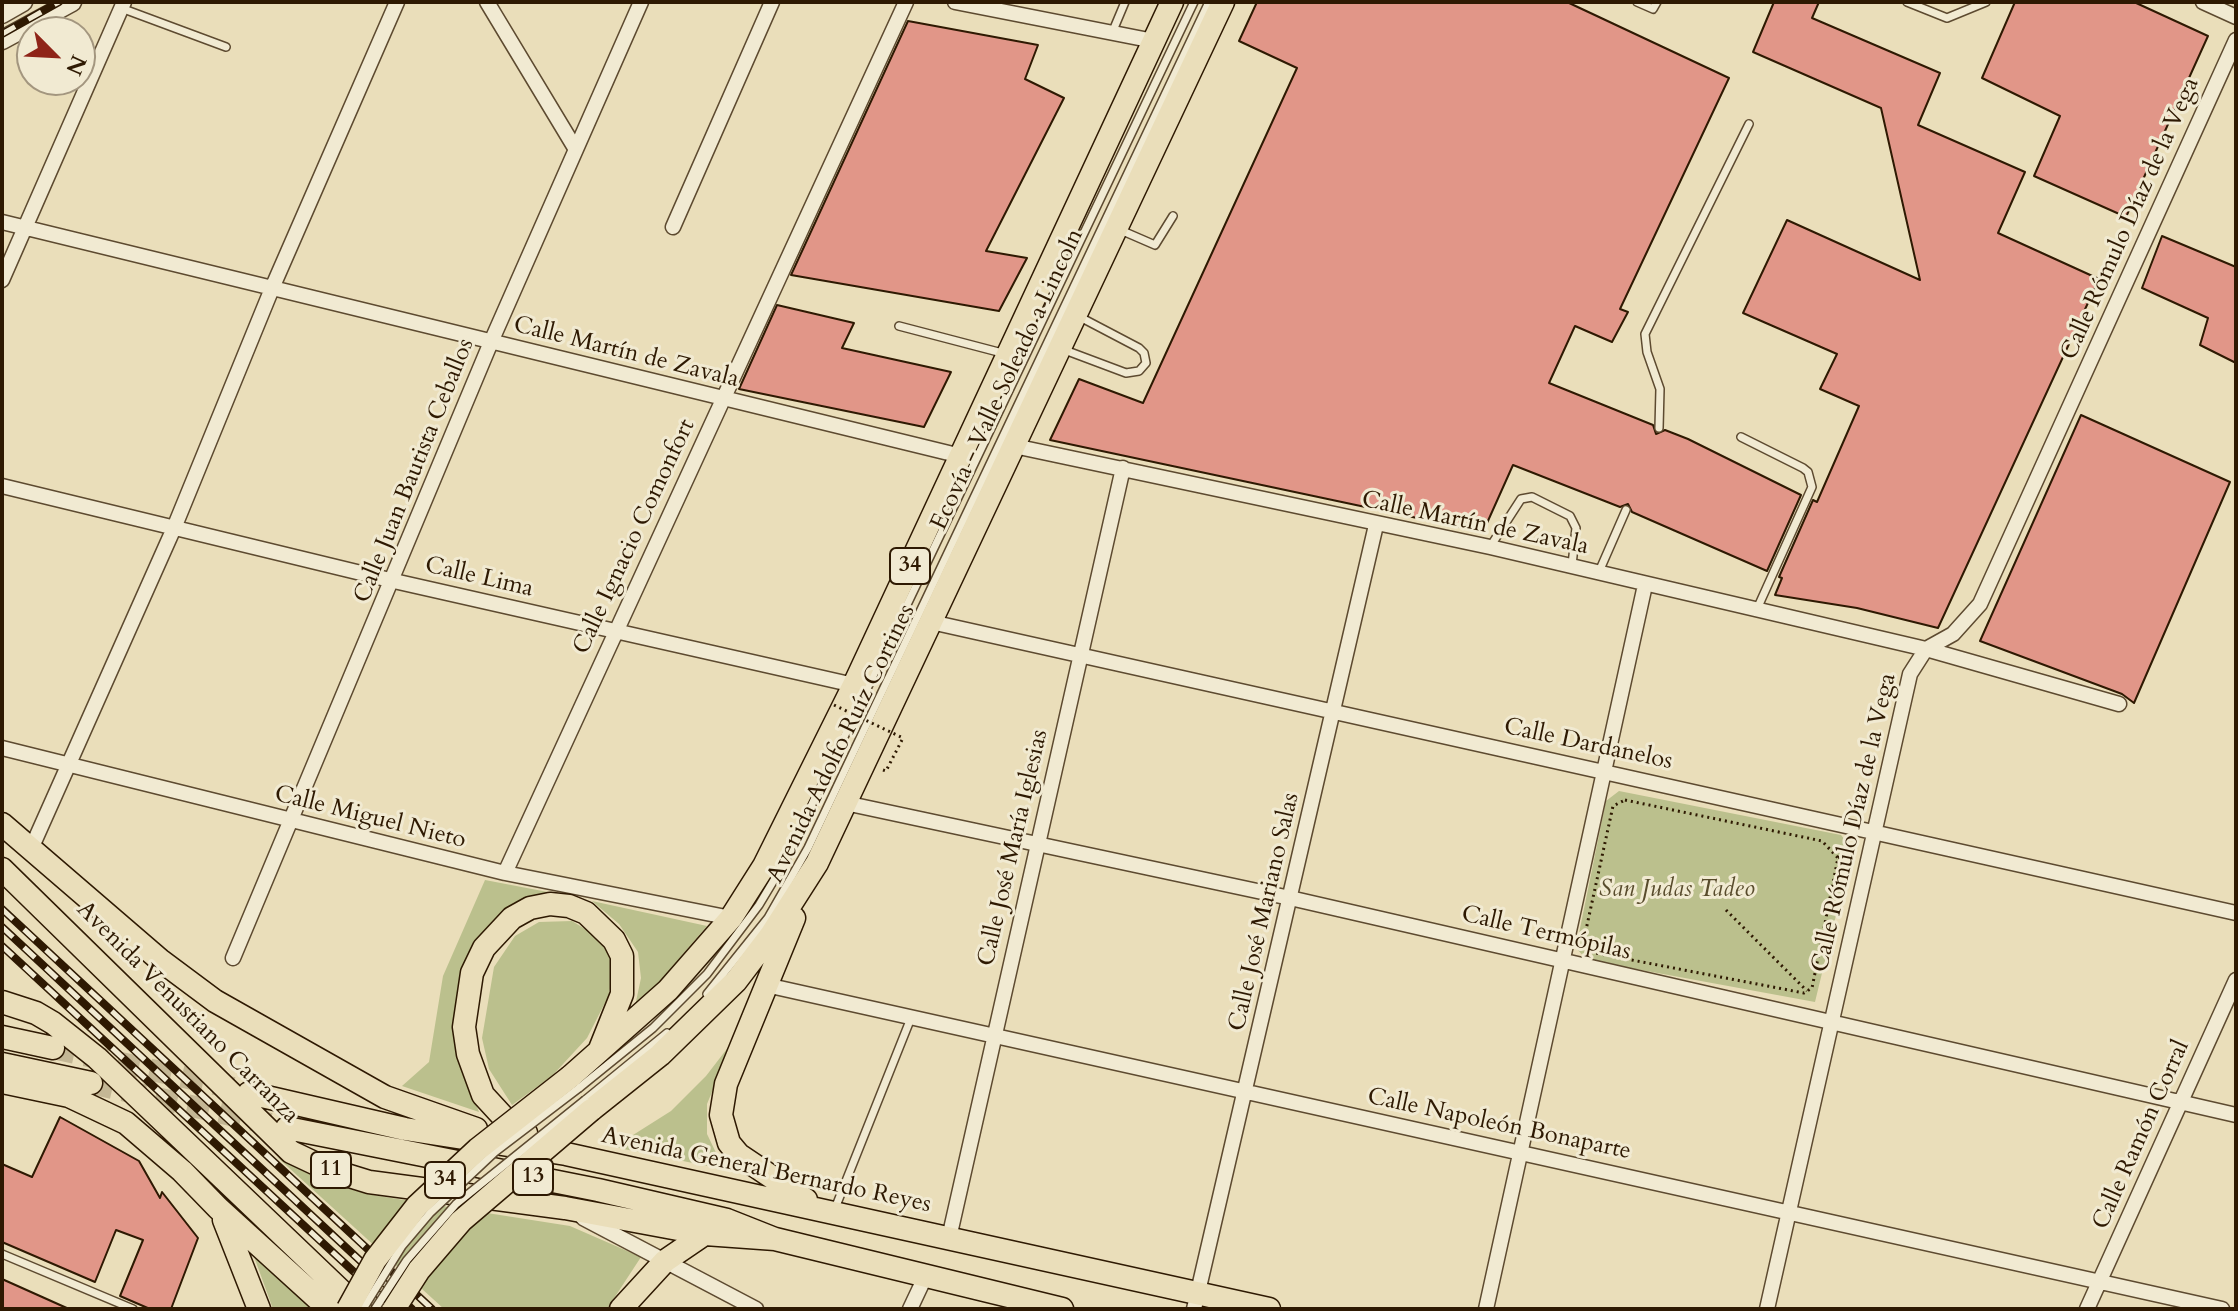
<!DOCTYPE html>
<meta charset="utf-8">
<style>
body{margin:0}
#map{position:relative;width:2238px;height:1311px;overflow:hidden;background:#eadeba;font-family:Cardo,serif}
canvas{display:block}
.frame{position:absolute;inset:0;border:4px solid #2e1902;pointer-events:none}
.north{position:absolute;left:16px;top:16px;width:80px;height:80px;box-sizing:border-box;background:#f1ead2;border:2px solid #a3967f;border-radius:50%;rotate:114deg;font-size:22px;font-weight:700;line-height:32px;text-align:center;color:#2e1902}
.north::after{content:'';display:block;margin:auto;width:28px;height:36px;background:#8f2418;clip-path:polygon(50% 0,100% 100%,50% 72%,0 100%)}
</style>
<div id="map">
<canvas width="2238" height="1311"></canvas>
<div class="frame"></div>
<div class="north">N</div>
</div>
<script>
const ctx = document.querySelector('canvas').getContext('2d');
ctx.lineJoin = 'round';
function paint(path, color) { ctx.fillStyle = color; ctx.fill(path, 'evenodd'); }
const toPath = rows => new Path2D(rows.map(r => 'M' + r).join(''));
function trace(path, color, width, dash) { ctx.strokeStyle = color; ctx.lineWidth = width; ctx.lineCap = dash ? 'butt' : 'round'; ctx.setLineDash(dash || []); ctx.stroke(path); }
function write(font, color, halo, rows, align = 'center') {
  ctx.font = font + ' Cardo,serif'; ctx.lineWidth = 6; ctx.setLineDash([]); ctx.textBaseline = 'middle'; ctx.strokeStyle = halo; ctx.fillStyle = color; for (const [text, x, y, turn = 0] of rows) {
    ctx.save(); ctx.translate(x, y); ctx.rotate((+turn || 0) * Math.PI / 180); ctx.textAlign = isNaN(turn) ? turn : align; if (halo) ctx.strokeText(text, 0, 0); ctx.fillText(text, 0, 0); ctx.restore();
  }
}
const green = toPath([
 [1619,791,1841,835,1852,849,1815,1002,1587,960,1576,948,1606,801],
 [485,880,574,897,546,893,512,905,484,935,464,1074,479,1112,402,1086,429,1062,443,976],
 [592,901,707,926,634,1011,641,978,638,952,619,924],
 [572,921,598,937,614,961,609,995,587,1038,552,1076,512,1105,489,1069,482,1038,494,967,515,936,539,922],
 [733,1041,707,1104,707,1134,719,1159,742,1173,614,1147,671,1111,706,1076],
 [277,1157,320,1180,366,1194,570,1226,641,1257,607,1309,444,1309],
 [252,1251,318,1309,273,1309]
]);
const building = toPath([
 [1257,2,1567,2,1729,78,1620,309,1628,312,1612,342,1575,326,1549,383,1653,425,1656,434,1665,430,1688,439,1801,495,1767,571,1632,512,1628,504,1620,507,1513,465,1483,532,1050,440,1079,379,1143,403,1297,68,1239,41,1257,2],
 [1774,2,1819,2,1812,18,1940,73,1918,125,2025,172,1998,233,2099,279,1938,628,1857,608,1775,595,1782,578,1779,577,1813,500,1817,502,1859,406,1820,389,1837,354,1743,313,1787,220,1920,280,1881,108,1753,52,1774,2],
 [2015,2,2134,2,2208,36,2126,217,2034,176,2060,116,1982,78,2015,2],
 [908,21,1038,45,1025,79,1064,98,986,251,1027,258,999,311,791,275,908,21],
 [2162,236,2236,267,2236,363,2200,345,2208,318,2142,288,2162,236],
 [777,305,854,323,842,348,951,372,924,427,739,389,777,305],
 [2081,415,2230,482,2134,703,2122,694,1980,641,2081,415],
 [60,1117,139,1161,160,1198,162,1192,198,1238,171,1309,150,1309,120,1296,143,1240,116,1230,95,1282,2,1242,2,1164,32,1177,60,1117],
 [2,1279,69,1309,2,1309,2,1279]
]);
const primaryTunnel = toPath([
 [53,1048,233,1088],
 [91,1083,270,1124]
]);
const path = toPath([
 [883,770,886,771,903,738],
 [1625,800,1822,841,1838,858,1812,988,1804,993,1590,952,1584,939,1613,806,1625,800],
 [1838,858,1854,846],
 [1726,910,1807,991]
]);
const service = toPath([
 [1637,2,1653,9,1657,2],
 [1907,2,1947,18,1986,2],
 [121,8,226,47],
 [1112,33,1125,2],
 [1118,229,1155,245,1173,216],
 [899,326,1006,354],
 [1062,349,1126,373,1139,371,1146,363,1144,353,1139,348,1078,316],
 [1659,428,1660,389,1647,352,1645,334,1749,124],
 [1741,437,1803,468,1808,472,1812,487,1757,609],
 [1490,547,1521,499,1532,497,1570,516,1576,528,1572,565],
 [1598,574,1626,510],
 [707,994,768,918,808,848,1209,2],
 [579,1088,653,1028,707,974,759,905,783,865,1194,2],
 [585,1100,667,1033],
 [834,1211,911,1018],
 [2,1254,133,1309]
]);
const minor = toPath([
 [487,2,575,148],
 [955,2,1154,41],
 [2203,2,2236,17],
 [2,222,961,456],
 [673,227,772,2],
 [2,280,124,2],
 [1014,446,1490,547,1926,649,2119,704],
 [2,486,394,581,854,685],
 [931,622,2236,913],
 [2,748,505,873,731,918],
 [845,803,1290,898,2236,1115],
 [31,849,174,528,273,286,397,2],
 [505,873,906,2],
 [233,958,491,342,641,2],
 [766,985,2222,1309],
 [583,1218,756,1309],
 [949,1238,1123,468],
 [910,1309,926,1275],
 [1194,1309,1376,525],
 [1486,1309,1645,585],
 [1767,1309,1910,674,1926,649,1953,634,1980,604,2236,40],
 [2087,1309,2236,980]
]);
const tertiary = toPath([
 [2,14,23,2],
 [2,40,72,2]
]);
const primary = toPath([
 [2,824,160,960,215,1001,385,1097,476,1129],
 [2,869,291,1152,327,1169,369,1182,565,1208,705,1234,775,1239],
 [794,918,726,1084,721,1115,729,1143,739,1155,806,1200],
 [2,1002,36,1013,53,1023,97,1058,360,1309],
 [2,1037,53,1048],
 [2,1064,91,1083],
 [570,1077,668,990,731,918,764,866,854,685,1172,2],
 [2,1082,69,1096,126,1123,182,1171,218,1208,329,1309],
 [249,1093,405,1129,566,1154,1269,1309],
 [591,1110,660,1055,736,981,771,935,817,863,1223,2],
 [287,1128,598,1190,727,1220,775,1239,1062,1309],
 [526,1133,507,1121,483,1095,468,1054,464,1027,472,973,484,948,512,918,530,908,550,904,569,906,586,913,614,940,622,956,622,994,600,1049],
 [224,1220,259,1309],
 [621,1309,665,1261,709,1231]
]);
const rail = toPath([
 [2,34,59,2],
 [2,909,432,1309],
 [2,927,412,1309],
 [2,946,394,1309]
]);
const pathBridge = toPath([
 [834,705,903,738]
]);
const serviceBridge = toPath([
 [363,1309,402,1246,430,1213,495,1152,579,1088],
 [375,1309,407,1260,456,1204,585,1100]
]);
const primaryBridge = toPath([
 [348,1309,375,1260,417,1206,478,1149,570,1077],
 [394,1309,419,1270,461,1221,591,1110]
]);
const shields = [
 [910,566,40],
 [331,1170,40],
 [533,1177,40],
 [445,1180,40]
];
const shieldNames = [
 ["34",910,566],
 ["11",331,1170],
 ["13",533,1177],
 ["34",445,1180]
];
const streetNames = [
 ["Calle Rómulo Díaz de la Vega",2131,219,-66],
 ["Calle Martín de Zavala",626,353,14],
 ["Ecovía - Valle Soleado a Lincoln",1008,380,-65],
 ["Calle Juan Bautista Ceballos",415,471,-68],
 ["Calle Martín de Zavala",1475,524,12],
 ["Calle Ignacio Comonfort",635,537,-65],
 ["Calle Lima",479,578,13],
 ["Avenida Adolfo Ruíz Cortines",842,744,-64],
 ["Calle Dardanelos",1588,745,12],
 ["Calle Miguel Nieto",370,818,14],
 ["Calle Rómulo Díaz de la Vega",1855,823,-77],
 ["Calle José María Iglesias",1014,848,-77],
 ["Calle José Mariano Salas",1265,912,-77],
 ["Calle Termópilas",1546,934,13],
 ["Avenida Venustiano Carranza",187,1013,45],
 ["Calle Napoleón Bonaparte",1499,1125,12],
 ["Calle Ramón Corral",2142,1135,-66],
 ["Avenida General Bernardo Reyes",766,1171,12]
];
const parkNames = [
 ["San Judas Tadeo",1677,890]
];
paint(green, '#bbc08d');
paint(building, '#e19688');
trace(building, '#2e1902', 2);
trace(primaryTunnel, '#c4b795', 22, [22, 11]);
trace(service, '#5d4a30', 10);
trace(minor, '#5d4a30', 17);
trace(tertiary, '#5d4a30', 21);
trace(primary, '#2e1902', 25);
trace(path, '#2e1902', 3, [2, 4]);
trace(service, '#f1ead2', 7);
trace(minor, '#f1ead2', 14);
trace(tertiary, '#f1ead2', 18);
trace(primary, '#eadeba', 22);
trace(rail, '#2e1902', 8);
trace(rail, '#f1ead2', 5, [15]);
trace(serviceBridge, '#5d4a30', 10, []);
trace(primaryBridge, '#2e1902', 25, []);
trace(pathBridge, '#2e1902', 3, [2, 4]);
trace(serviceBridge, '#f1ead2', 7);
trace(primaryBridge, '#eadeba', 22);
for (const [x, y, w] of shields) { const box = new Path2D(); box.roundRect(x - w / 2, y - 18, w, 36, 6); ctx.fillStyle = '#f1ead2'; ctx.fill(box); trace(box, '#2e1902', 2); }
write('bold 22px', '#2e1902', null, shieldNames);
write('24px', '#2e1902', '#f1ead2', streetNames);
write('italic 24px', '#584b2c', '#f1ead2', parkNames);
</script>
